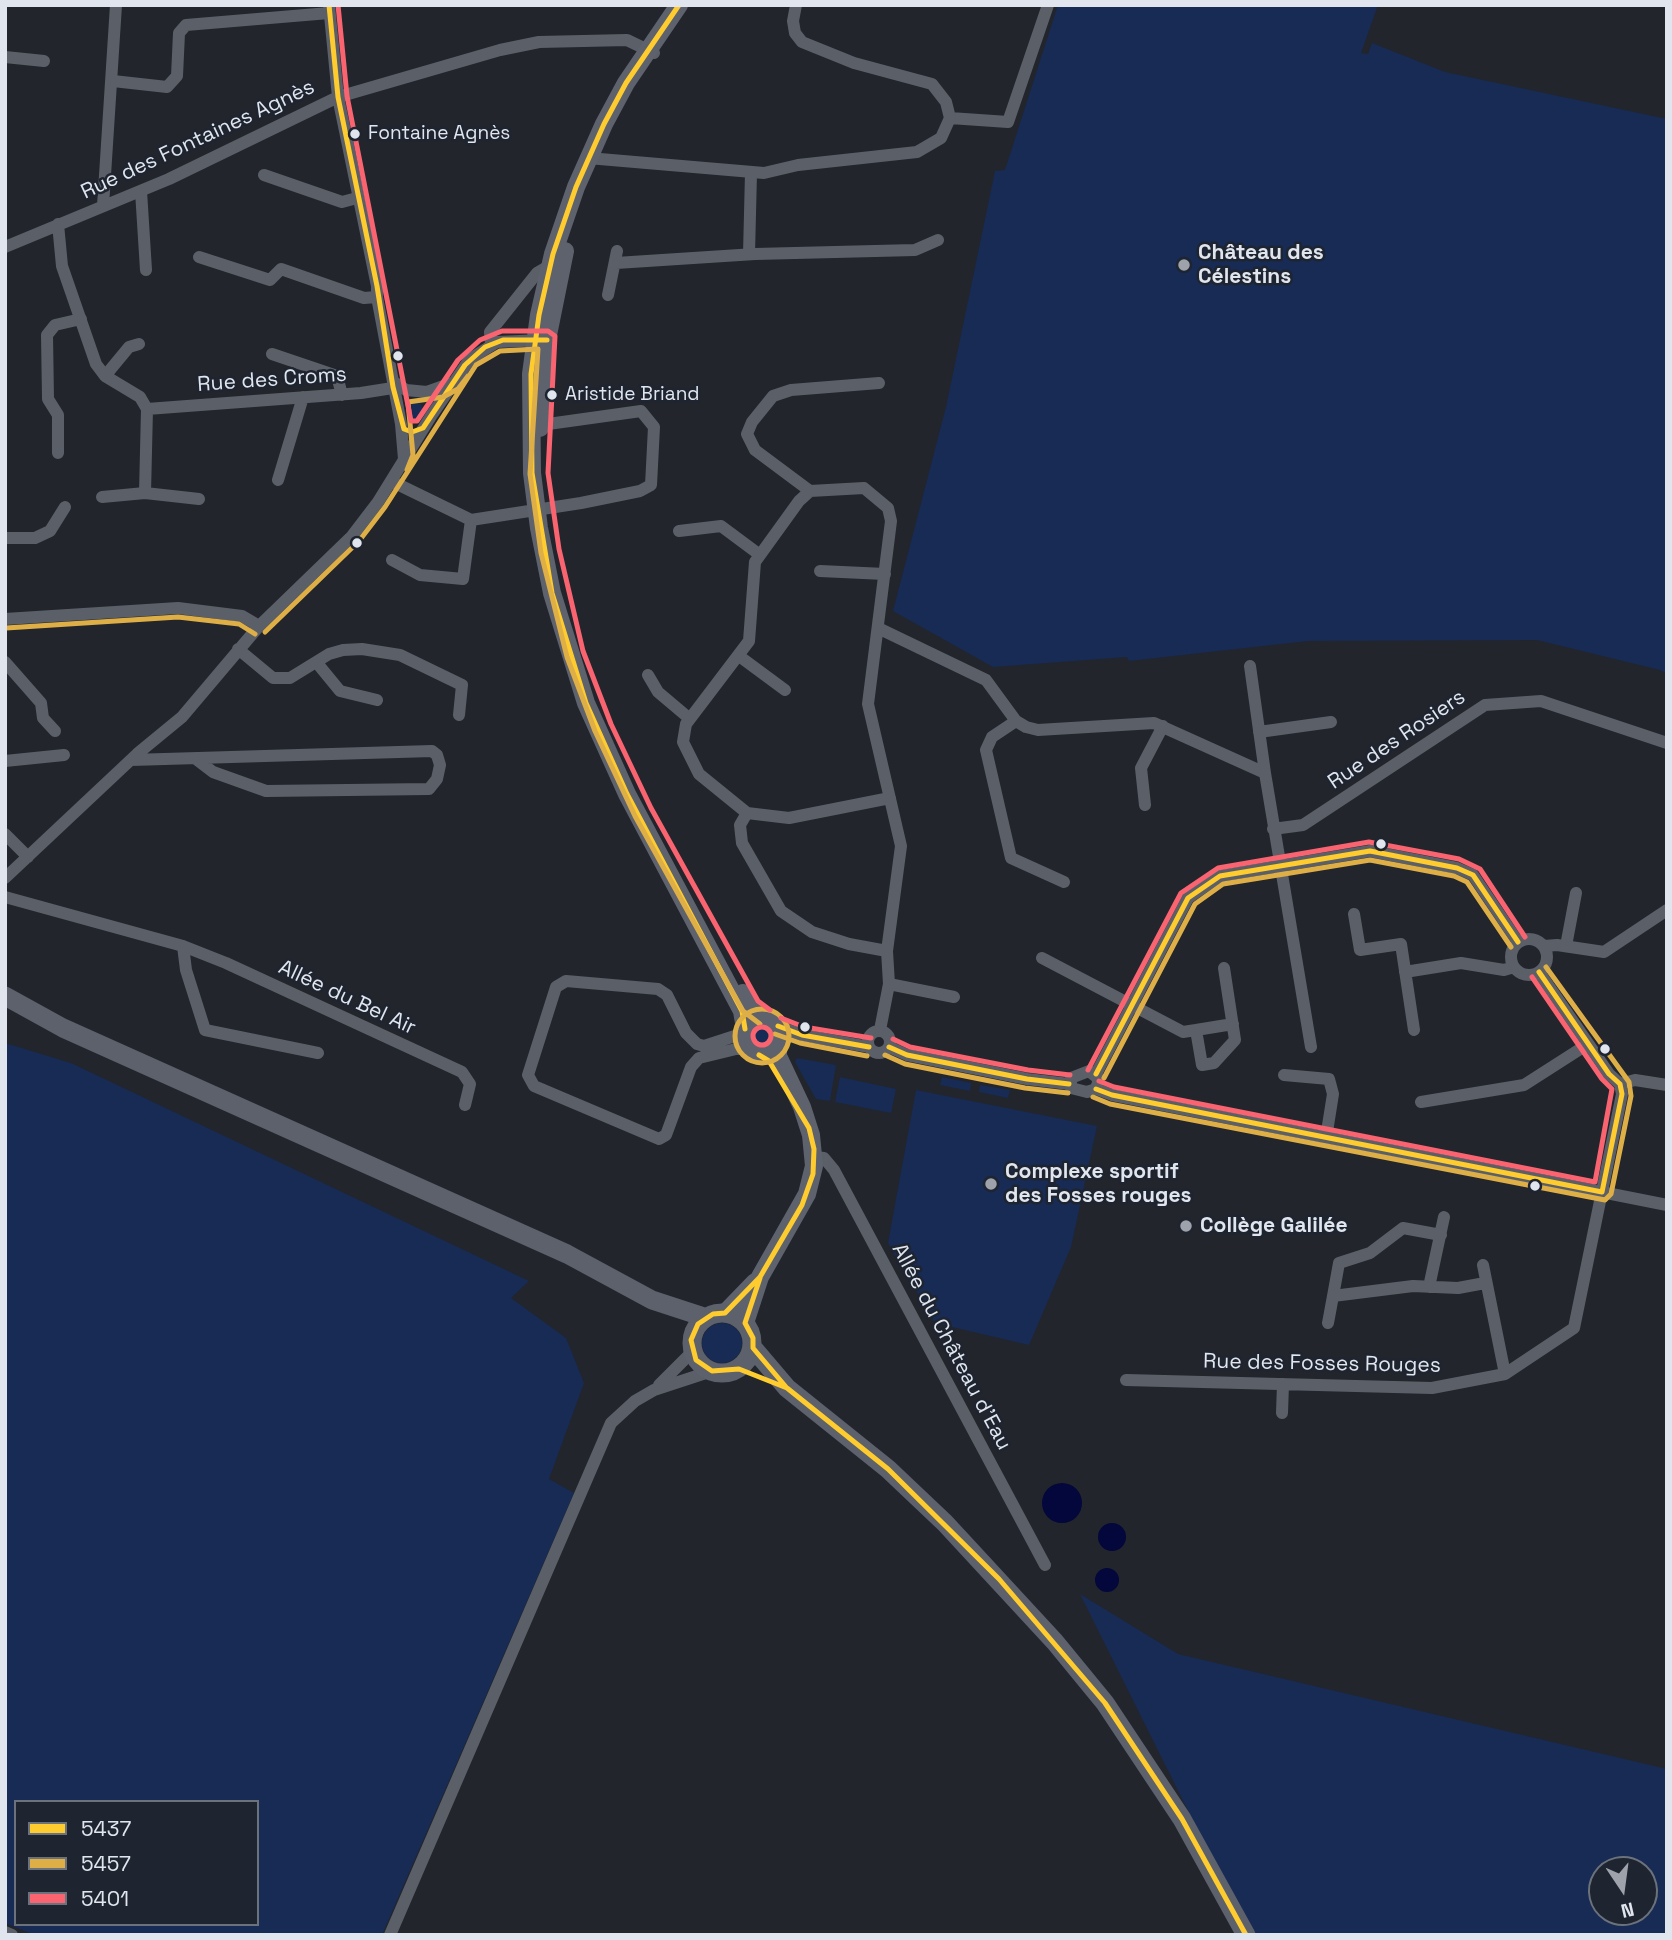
<!DOCTYPE html>
<meta charset="utf-8">
<style>
body{margin:0}
#map{position:relative;width:1672px;height:1940px;overflow:hidden;background:#22252c;font-family:"Space Grotesk",sans-serif}
canvas{display:block}
.frame{position:absolute;inset:0;border:7px solid #e1e6ee;pointer-events:none}
.legend{position:absolute;left:14px;top:1800px;width:245px;height:126px;box-sizing:border-box;background:#1e2430;border:2px solid #6c727c;margin:0;padding:9px 12px;list-style:none;font-size:21px;color:#e1e6ee}
.legend li{display:flex;align-items:center;gap:14px;height:35px}
.legend b{width:35px;border:2px solid #6c727c}
.north{position:absolute;left:1588px;top:1856px;width:70px;height:70px;box-sizing:border-box;background:#1e2430;border:2px solid #6c727c;border-radius:50%;rotate:167deg;font-size:19px;font-weight:700;line-height:28px;text-align:center;color:#e1e6ee}
.north::after{content:'';display:block;margin:auto;width:24px;height:32px;background:#9ea2aa;clip-path:polygon(50% 0,100% 100%,50% 72%,0 100%)}
</style>
<div id="map">
<canvas width="1672" height="1940"></canvas>
<div class="frame"></div>
<ul class="legend">
<li><b style="height:9px;background:#ffcc30"></b>5437</li>
<li><b style="height:9px;background:#dfaf47"></b>5457</li>
<li><b style="height:9px;background:#f96470"></b>5401</li>
</ul>
<div class="north">N</div>
</div>
<script>
const ctx = document.querySelector('canvas').getContext('2d');
ctx.lineJoin = 'round';
function paint(path, color) { ctx.fillStyle = color; ctx.fill(path, 'evenodd'); }
const toPath = rows => new Path2D(rows.map(r => 'M' + r).join(''));
function trace(path, color, width, dash) { ctx.strokeStyle = color; ctx.lineWidth = width; ctx.lineCap = dash ? 'butt' : 'round'; ctx.setLineDash(dash || []); ctx.stroke(path); }
function write(font, color, halo, rows, align = 'center') {
  ctx.font = font + ' "Space Grotesk",sans-serif'; ctx.lineWidth = 5; ctx.setLineDash([]); ctx.textBaseline = 'middle'; ctx.strokeStyle = halo; ctx.fillStyle = color; for (const [text, x, y, turn = 0] of rows) {
    ctx.save(); ctx.translate(x, y); ctx.rotate((+turn || 0) * Math.PI / 180); ctx.textAlign = isNaN(turn) ? turn : align; if (halo) ctx.strokeText(text, 0, 0); ctx.fillText(text, 0, 0); ctx.restore();
  }
}
const green = toPath([
 [1058,5,1378,5,1361,53,1368,54,1372,43,1445,72,1667,119,1667,674,1660,670,1537,640,1308,641,1129,661,1127,657,993,667,893,611,946,407,995,171,1005,170],
 [412,398,421,404,423,410,416,421,412,421,408,403],
 '752 1037a10 10 0 1 1 20 0a10 10 0 1 1-20 0Z',
 [5,1043,71,1063,529,1281,511,1298,566,1338,584,1383,549,1479,574,1493,382,1935,35,1935,5,1923],
 [16,1802,257,1802,257,1924,16,1924],
 [797,1058,836,1065,830,1101,816,1099,795,1062],
 [840,1077,896,1089,891,1113,835,1102],
 [942,1077,971,1083,970,1091,940,1085],
 [980,1085,1010,1090,1008,1098,979,1092],
 [916,1090,1097,1126,1071,1247,1029,1345,935,1323,888,1243],
 '702 1343a20 20 0 1 1 40 0a20 20 0 1 1-40 0Z',
 [1080,1594,1178,1654,1667,1769,1667,1935,1250,1935],
 [1602,1870,1644,1870,1644,1912,1602,1912]
]);
const water = toPath([
 '1042 1503a20 20 0 1 1 40 0a20 20 0 1 1-40 0Z',
 '1098 1537a14 14 0 1 1 28 0a14 14 0 1 1-28 0Z',
 '1095 1580a12 12 0 1 1 24 0a12 12 0 1 1-24 0Z'
]);
const street = toPath([
 [329,5,338,97,377,286,377,297,401,424,404,459],
 [5,57,44,61],
 [113,81,167,87,177,76,179,33,186,25,329,13],
 [950,118,1008,122,1048,5],
 [588,158,764,173,798,165,917,152,941,138,950,118,946,102,932,84,854,63,802,42,795,33,793,21,796,5],
 [264,175,342,202,357,198],
 [141,191,146,270],
 [103,206,116,5],
 [58,224,62,266,96,364,105,376,140,397,147,409,145,493,102,497],
 [5,247,169,179,338,97,500,50,539,42,627,40,654,53],
 [749,254,751,173],
 [199,257,270,280,281,269,364,298,377,297],
 [616,263,755,254,915,250,938,240],
 [608,295,617,251],
 [491,344,490,332,537,273,549,266],
 [272,354,337,376,342,395],
 [105,376,129,347,139,344],
 [394,382,406,390,427,392,452,383],
 [147,409,361,393,399,387],
 [58,453,58,415,48,399,47,335,55,325,81,319],
 [278,480,303,397],
 [391,481,471,520,581,503,640,491,651,485,654,427,641,411,541,425],
 [810,491,799,501,755,562,749,641,686,724,683,742,699,774,747,813,740,825,742,843,781,911,812,932,849,944,887,951],
 [810,491,864,488,888,508,891,521,868,704,901,846,887,951,889,984,880,1030],
 [810,491,755,450,747,434,752,422,773,396,791,390,879,383],
 [145,493,199,499],
 [679,531,721,526,760,555],
 [5,538,35,538,50,531,65,507],
 [392,560,420,575,463,579,471,520],
 [820,571,885,574],
 [5,619,178,608,242,616,259,626],
 [878,628,986,680,1016,721,1026,727,1038,730,1154,723,1265,773,1311,1047],
 [238,649,273,678,290,678,329,654,343,650,362,649,400,655,462,685,459,715],
 [739,656,785,690],
 [5,662,41,703,43,718,55,731],
 [317,663,340,691,377,700],
 [1250,666,1265,773],
 [648,675,658,692,690,719],
 [1016,721,992,737,986,750,1011,858,1064,882],
 [1259,732,1331,722],
 [131,760,432,751,437,755,440,765,437,779,429,789,266,791,213,772,196,759],
 [5,761,64,755],
 [1145,805,1141,768,1163,726],
 [747,813,789,818,890,798],
 [1273,829,1303,825,1485,705,1541,701,1667,743],
 [5,834,28,857],
 [5,878,137,754,182,717,259,626,352,536,378,502,431,416,470,359,497,342,543,340],
 [5,897,183,946,226,963,462,1072,470,1084,465,1105],
 [1354,914,1360,950,1401,944,1414,1030],
 '1511 957a18 18 0 1 1 36 0a18 18 0 1 1-36 0Z',
 [183,946,186,970,205,1030,318,1053],
 [1544,946,1557,945,1604,952,1667,910],
 [1566,946,1576,893],
 [1042,958,1183,1032,1196,1030,1202,1065,1214,1063,1235,1040,1224,968],
 [1405,972,1461,963,1504,970,1514,967],
 [889,984,954,997],
 [778,1026,802,1035,869,1047],
 [1196,1030,1233,1024],
 '868 1042a11 11 0 1 1 22 0a11 11 0 1 1-22 0Z',
 [744,1033,704,1046,697,1044,686,1033,667,995,658,989,566,981,556,987,528,1075,534,1086,659,1139,666,1135,691,1067,699,1058,736,1049,748,1049],
 [889,1047,907,1055,1027,1079,1069,1084],
 [1089,1071,1099,1079,1096,1089,1087,1092,1071,1088,1071,1078,1089,1071],
 [1096,1074,1188,898,1220,876,1370,851,1457,868,1473,875,1518,942],
 [1284,1075,1329,1079,1333,1094,1326,1138],
 [1620,1084,1635,1080,1667,1085],
 [1096,1089,1112,1095,1667,1205],
 [1421,1102,1524,1085,1588,1044],
 [815,1157,824,1158,834,1170,1045,1565],
 [1441,1235,1403,1228,1370,1253,1339,1263,1333,1296,1413,1286,1458,1288,1485,1283],
 [1483,1265,1505,1374],
 [1429,1287,1444,1217],
 [1328,1323,1333,1296],
 [1126,1380,1432,1388,1505,1374,1574,1328,1622,1094,1620,1084,1609,1074,1539,972],
 [659,1385,692,1352],
 [1282,1413,1283,1384],
 [5,1932,12,1935],
 [390,1935,611,1423,635,1401,654,1390,712,1371]
]);
const secondary = toPath([
 [679,5,626,83,604,124,576,187,553,254,539,315,531,374,532,473,539,528,552,593,586,703,627,794,742,1011,745,1029],
 [540,428,547,340,565,251],
 [743,993,755,1013,765,1017],
 '743 1036a19 19 0 1 1 38 0a19 19 0 1 1-38 0Z',
 [725,1313,755,1282],
 [745,1323,760,1277,807,1194,814,1166,811,1135,802,1107,778,1056,778,1047]
]);
const primary = toPath([
 [5,996,63,1028,567,1254,652,1300,704,1317],
 '692 1343a30 30 0 1 1 60 0a30 30 0 1 1-60 0Z',
 [753,1348,787,1388,888,1469,945,1523,1055,1642,1105,1703,1182,1819,1246,1935]
]);
const bus1 = toPath([
 [329,5,338,97,377,286,393,387,404,429,412,432,423,428,465,365,485,347,503,340,547,340],
 [679,5,626,83,604,124,576,187,553,254,539,315,531,374,532,473,552,593,586,703,627,794,742,1011,745,1029],
 [1539,972,1609,1074,1620,1084,1622,1094,1602,1192],
 [778,1026,802,1035,869,1047],
 [889,1047,907,1055,1027,1079,1069,1084],
 [759,1055,769,1061,809,1128,814,1149,813,1174,802,1205,760,1277,725,1313,713,1314,698,1324,691,1340,696,1360,712,1371,739,1369,787,1388,888,1469,999,1579,1105,1703,1182,1819,1246,1935],
 [1096,1074,1188,898,1220,876,1370,851,1457,868,1473,875,1518,942],
 [1096,1089,1112,1095,1602,1192],
 [760,1278,745,1323,753,1338,753,1348,786,1387]
]);
const bus2 = toPath([
 [407,470,413,455,408,402,443,397,458,389,468,376],
 [6,628,178,617,239,624,255,634],
 [265,632,359,541,385,507,476,365,500,351,538,349,530,474,541,553,567,657,595,731,635,816,743,1011,760,1024],
 '735 1036a27 27 0 1 1 54 0a27 27 0 1 1-54 0Z',
 [775,1034,800,1043,867,1056],
 [885,1055,905,1064,1025,1088,1068,1093],
 [1104,1078,1195,904,1223,884,1370,860,1454,876,1467,882,1511,947],
 [1093,1097,1110,1104,1605,1200,1611,1194,1631,1096,1629,1082,1546,967]
]);
const bus3 = toPath([
 [338,5,347,96,411,421,417,421,458,360,480,340,502,331,548,331,555,336,548,473,559,549,583,651,611,724,651,808,758,1001,770,1010],
 [781,1018,804,1027,871,1038],
 '753 1036a9 9 0 1 1 18 0a9 9 0 1 1-18 0Z',
 [893,1039,910,1047,1028,1070,1070,1075],
 [1088,1070,1181,893,1218,868,1369,842,1459,859,1480,869,1525,937],
 [1099,1081,1114,1087,1595,1182,1612,1089,1602,1079,1532,977]
]);
const markers = [
 [355,134,6,"#e1e6ee"],
 [1184,265,7,"#9ea2aa"],
 [398,356,6,"#e1e6ee"],
 [552,395,6,"#e1e6ee"],
 [357,543,6,"#e1e6ee"],
 [1381,844,6,"#e1e6ee"],
 [805,1027,6,"#e1e6ee"],
 [1605,1049,6,"#e1e6ee"],
 [991,1184,7,"#9ea2aa"],
 [1535,1186,6,"#e1e6ee"],
 [1186,1226,7,"#9ea2aa"]
];
const busNames = [
 ["Fontaine Agnès",368,134],
 ["Aristide Briand",565,395]
];
const streetNames = [
 ["Rue des Fontaines Agnès",198,140,-25],
 ["Rue des Croms",272,380,-4],
 ["Rue des Rosiers",1397,740,-34],
 ["Allée du Bel Air",347,998,25],
 ["Allée du Château d'Eau",951,1347,62],
 ["Rue des Fosses Rouges",1322,1364,1]
];
const poiNames = [
 ["Château des",1198,253],
 ["Célestins",1198,277],
 ["Complexe sportif",1005,1172],
 ["des Fosses rouges",1005,1196],
 ["Collège Galilée",1200,1226]
];
paint(green, '#172b54');
paint(water, '#03073b');
trace(street, '#5b6068', 12);
trace(secondary, '#5e626d', 18);
trace(primary, '#5c616c', 19);
trace(bus1, '#ffcc30', 5);
trace(bus2, '#dfaf47', 5);
trace(bus3, '#f96470', 5);
for (const [x, y, r, color] of markers) { const dot = new Path2D(); dot.arc(x, y, r, 0, 2 * Math.PI); ctx.fillStyle = color; ctx.fill(dot); trace(dot, '#1e2430', 2.5); }
write('19px', '#e1e6ee', '#1e2430', busNames, 'left');
write('21px', '#e1e6ee', '#1e2430', streetNames);
write('bold 21px', '#e1e6ee', '#1e2430', poiNames, 'left');
</script>
